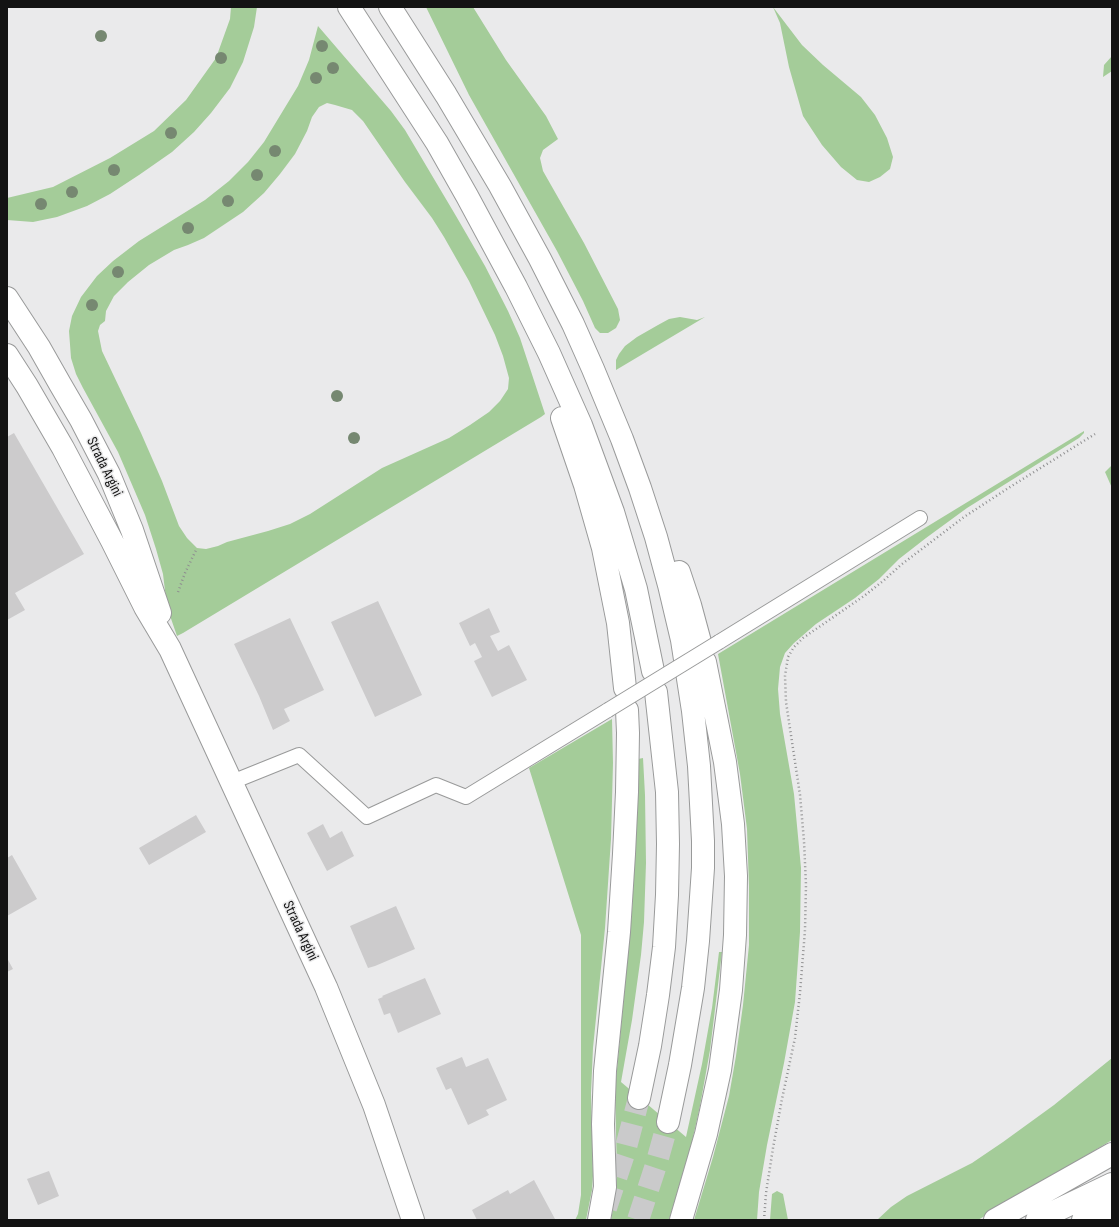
<!DOCTYPE html>
<style>
body{margin:0}
#map{position:relative;width:1119px;height:1227px;overflow:hidden;background:#eaeaeb;font-family:"Sofia Sans Condensed",sans-serif}
canvas{display:block}
.frame{position:absolute;inset:0;border:8px solid #131313;pointer-events:none}
</style>
<div id="map">
<canvas width="1119" height="1227"></canvas>
<div class="frame"></div>
</div>
<script>
const ctx = document.querySelector('canvas').getContext('2d');
ctx.lineJoin = 'round';
function paint(path, color) { ctx.fillStyle = color; ctx.fill(path, 'evenodd'); }
const toPath = rows => new Path2D(rows.map(r => 'M' + r).join(''));
function trace(path, color, width, dash) { ctx.strokeStyle = color; ctx.lineWidth = width; ctx.lineCap = dash ? 'butt' : 'round'; ctx.setLineDash(dash || []); ctx.stroke(path); }
function write(font, color, halo, rows, align = 'center') {
  ctx.font = font + ' "Sofia Sans Condensed",sans-serif'; ctx.lineWidth = 3; ctx.setLineDash([]); ctx.textBaseline = 'middle'; ctx.strokeStyle = halo; ctx.fillStyle = color; for (const [text, x, y, turn = 0] of rows) {
    ctx.save(); ctx.translate(x, y); ctx.rotate((+turn || 0) * Math.PI / 180); ctx.textAlign = isNaN(turn) ? turn : align; if (halo) ctx.strokeText(text, 0, 0); ctx.fillText(text, 0, 0); ctx.restore();
  }
}
const green = toPath([
 [231,7,257,7,254,27,243,62,230,88,211,113,194,132,172,152,139,175,110,194,87,206,57,217,33,222,7,220,7,198,53,187,110,158,154,131,186,100,216,58,230,19],
 [426,7,473,7,506,60,546,116,558,139,543,150,540,158,543,171,584,243,618,309,620,320,616,328,608,333,600,333,595,328,583,301,557,251,469,95],
 [773,7,802,45,823,65,861,97,875,115,887,138,893,157,890,169,880,177,869,182,857,180,841,167,822,145,803,116,789,67,780,23],
 [318,26,391,111,405,130,456,216,485,266,508,311,520,338,545,414,541,417,183,633,177,636,167,607,163,574,156,549,145,515,118,452,83,388,76,374,71,358,69,331,72,316,81,297,97,276,113,261,139,241,205,200,229,181,248,162,264,142,298,86,309,60],
 [327,103,335,105,352,110,363,121,405,182,432,218,444,237,469,281,495,335,503,356,509,378,508,389,500,401,489,412,470,425,449,438,382,468,310,514,290,524,268,531,227,542,218,546,206,549,197,548,187,538,179,526,162,481,141,433,102,351,98,331,100,325,105,321,106,311,114,296,128,282,149,265,174,250,188,245,204,238,243,212,264,193,280,174,295,154,307,131,312,117,319,107],
 [1112,56,1112,71,1103,77,1104,65],
 [680,317,697,320,705,317,616,370,616,360,619,354,625,346,637,337,658,325,669,319],
 [1084,431,1084,433,1079,438,967,508,926,538,899,559,879,579,855,598,816,624,794,643,785,653,780,667,778,689,780,714,794,794,801,868,800,932,795,1002,784,1063,767,1145,759,1192,757,1220,694,1220,713,1157,729,1096,736,1056,743,1005,749,945,749,886,747,829,740,774,718,654],
 [1112,465,1112,488,1105,472],
 [612,719,613,763,611,839,605,928,593,1048,591,1093,593,1176,592,1190,586,1220,575,1220,578,1214,581,1195,581,935,529,768],
 [643,758,645,795,646,863,644,922,641,955,632,1020,621,1082,686,1137,702,1064,712,1008,719,952,722,952,710,1050,700,1106,692,1142,669,1220,611,1220,615,1198,617,1175,615,1090,632,911,636,835,638,759],
 [1112,1058,1112,1140,978,1220,877,1220,891,1207,907,1196,972,1163,1003,1142,1054,1105],
 [777,1191,783,1194,788,1220,770,1220,772,1194]
]);
const building = toPath([
 [14,433,84,554,15,593,25,610,7,620,7,437],
 [378,601,422,695,375,717,331,622],
 [489,608,500,632,490,636,498,651,509,645,527,680,492,697,474,661,482,657,475,643,470,646,459,623],
 [290,618,324,690,284,709,290,721,273,730,259,696,234,644],
 [196,815,206,832,149,865,139,848],
 [323,824,330,838,342,831,354,856,327,871,307,833],
 [12,855,37,899,7,916,7,858],
 [396,906,415,949,375,966,368,968,350,926],
 [7,958,13,969,7,972],
 [425,978,441,1014,398,1033,390,1013,384,1015,378,999,383,997,382,996],
 [462,1057,466,1067,488,1058,507,1100,486,1110,489,1115,468,1125,451,1088,446,1090,436,1068],
 [49,1171,59,1196,38,1205,27,1179],
 [534,1180,555,1219,552,1220,477,1220,472,1210,508,1190,510,1194]
]);
const trunkTunnel = toPath([
 [606,1208,625,1151,639,1098],
 [638,1220,656,1165,668,1122]
]);
const path = toPath([
 [178,592,185,573,197,548],
 [764,1220,766,1193,773,1148,782,1099,795,1038,800,993,805,930,806,885,804,841,800,795,786,702,785,676,788,657,794,647,803,638,864,596,883,581,902,564,964,517,1010,487,1095,434]
]);
const service = toPath([
 [719,642,920,518],
 [232,782,299,755,367,817,436,785,466,797,608,710]
]);
const secondary = toPath([
 [7,298,39,347,60,384,81,420,109,474,132,530,160,613],
 [7,355,27,386,63,448,112,541,145,607,170,649,326,987,374,1105,413,1220],
 [995,1220,1112,1154],
 [1037,1220,1112,1184],
 [1083,1220,1112,1206]
]);
const trunk = toPath([
 [349,7,437,143,467,196,516,287,549,353,581,425,613,512,636,589,653,671],
 [390,7,446,95,500,186,540,259,573,324,593,369,622,439,640,488,656,537,669,585,682,640,693,711,699,766,703,841,703,868,698,941,693,988,680,1065,668,1122],
 [562,418,585,485,603,548,618,623,625,688],
 [679,572,690,605,700,642],
 [639,1098,650,1046,658,995,664,947,667,895,668,844,667,792,656,692],
 [599,1220,605,1187,603,1124,605,1071,619,932,624,854,627,792,628,733,627,710],
 [681,1220,706,1134,720,1070,731,990,735,935,736,876,733,824,725,762,705,662]
]);
const serviceBridge = toPath([
 [608,710,719,642]
]);
const trees = [
 [101,36],
 [322,46],
 [221,58],
 [333,68],
 [316,78],
 [171,133],
 [275,151],
 [114,170],
 [257,175],
 [72,192],
 [228,201],
 [41,204],
 [188,228],
 [118,272],
 [92,305],
 [337,396],
 [354,438]
];
const streetNames = [
 ["Strada Argini",104,467,64],
 ["Strada Argini",300,931,65]
];
paint(green, '#a4cc99');
paint(building, '#cccbcc');
trace(trunkTunnel, '#cacacb', 22, [22, 11]);
trace(service, '#999a9a', 16);
trace(secondary, '#999a9a', 24);
trace(trunk, '#999a9a', 24);
trace(path, '#8f8f90', 2.5, [1, 3]);
trace(service, '#fff', 14);
trace(secondary, '#fff', 22);
trace(trunk, '#fff', 22);
trace(serviceBridge, '#999a9a', 16, []);
trace(serviceBridge, '#fff', 14);
ctx.fillStyle = '#768871';
for (const [x, y] of trees) { ctx.beginPath(); ctx.arc(x, y, 6, 0, 2 * Math.PI); ctx.fill(); }
write('15px', '#131313', '#eaeaeb', streetNames);
</script>
